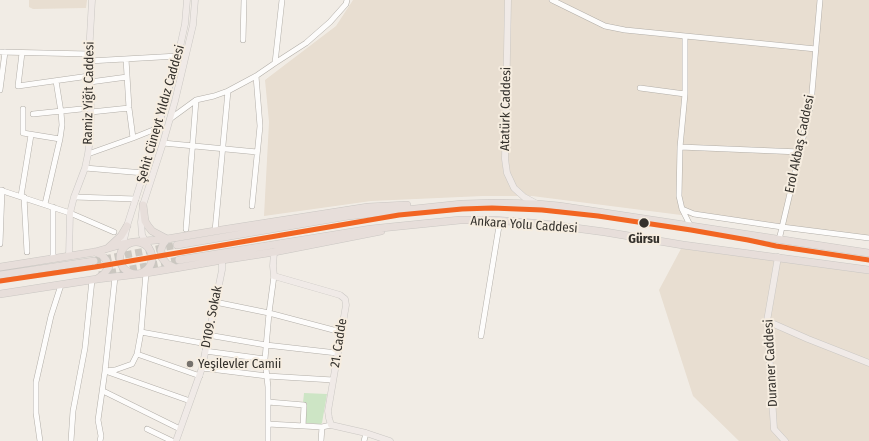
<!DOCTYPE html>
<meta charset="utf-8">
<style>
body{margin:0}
canvas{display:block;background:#f1ece5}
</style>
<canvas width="869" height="441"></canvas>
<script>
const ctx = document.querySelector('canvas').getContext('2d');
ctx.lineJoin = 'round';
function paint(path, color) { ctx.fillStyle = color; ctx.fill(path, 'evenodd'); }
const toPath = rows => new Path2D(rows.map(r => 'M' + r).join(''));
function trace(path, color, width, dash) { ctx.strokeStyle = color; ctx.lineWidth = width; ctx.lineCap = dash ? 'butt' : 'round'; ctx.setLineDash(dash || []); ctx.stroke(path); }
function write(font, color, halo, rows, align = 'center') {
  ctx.font = font + ' "Fira Sans Condensed",sans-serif'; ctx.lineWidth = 4; ctx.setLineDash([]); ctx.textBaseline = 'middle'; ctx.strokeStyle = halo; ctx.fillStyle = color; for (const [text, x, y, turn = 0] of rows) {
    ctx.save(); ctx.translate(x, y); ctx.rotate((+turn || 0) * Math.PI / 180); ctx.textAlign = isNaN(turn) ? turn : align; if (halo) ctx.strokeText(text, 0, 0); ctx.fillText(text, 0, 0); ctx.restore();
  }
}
const built = toPath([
 [29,0,87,0,86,8,33,9,29,7],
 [353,0,869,0,869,239,532,196,483,196,371,201,264,216,269,122,265,80,336,26],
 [683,245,869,271,869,441,739,441,693,396,659,290]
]);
const green = toPath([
 [304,393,327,394,322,423,321,424,305,423,307,403,303,403]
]);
const highwayTunnel = toPath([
 [94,261,177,245],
 [99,275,179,260]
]);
const minor = toPath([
 [552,0,605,26,625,30,816,49],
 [685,36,685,94,680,147,679,196,682,209,691,227],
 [243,40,244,0],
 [0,52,89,54],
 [22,53,18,86,89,76],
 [126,59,129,108,133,138],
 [89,61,178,56],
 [275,63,282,0],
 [90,82,127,77],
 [640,88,685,94],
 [0,90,5,52],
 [23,109,23,133,60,139],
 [91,112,129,108],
 [33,114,91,108],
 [170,119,196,100,214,96,228,91,256,76,275,63,306,43,330,22,346,4,347,0],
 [163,143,257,152],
 [680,147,800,152],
 [88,154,133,138,158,128],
 [85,168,144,173],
 [0,190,70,213,114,232],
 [21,196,31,135],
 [24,197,27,252],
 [74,197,136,199],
 [45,204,60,139,62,125,61,112,56,81],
 [252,206,260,126,256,76],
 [53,207,53,258],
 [682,209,694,214,782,227,869,238],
 [186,229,196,100],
 [215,231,228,91],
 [779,240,811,104,820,0],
 [0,244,2,190],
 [215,302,269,313,341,332],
 [141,332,207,344],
 [208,335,266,345,337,353],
 [481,336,500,220],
 [205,351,265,359],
 [137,354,200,376],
 [202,368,267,376,333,380],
 [105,371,115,370,132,364,137,354,141,332,146,273],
 [108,372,190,401],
 [103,391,180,429],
 [268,402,304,405,303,426],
 [268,424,322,427,331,425],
 [147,429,172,441],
 [40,441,36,413,36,382,51,316,61,285],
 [71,441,73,411,85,348,92,280],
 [100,441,101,436,98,420,105,371,115,277],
 [268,441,268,387,265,359,269,313,274,276],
 [321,441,322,427],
 [364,441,366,433]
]);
const major = toPath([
 [508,0,505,159,507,173,514,188,524,197,537,204],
 [149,248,142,235,141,222,143,205,163,143,175,101,193,25,195,0],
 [122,249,127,226,158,128,178,56,185,24,187,0],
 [274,252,273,266,274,276,340,295,345,299,346,305,328,411,329,418,331,425,366,433,390,441],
 [69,256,70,213,74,197,85,168,88,154,90,138,91,112,89,54,92,0],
 [778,257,767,321,774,429,785,441],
 [767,321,808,339,869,363],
 [176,441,202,368,222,270,222,260]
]);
const highway = toPath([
 [143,205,145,221,148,226,152,231,167,239,163,244,161,250,162,258,167,264,175,268],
 '120 258a16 16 0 1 1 32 0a16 16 0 1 1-32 0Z',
 [177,245,348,216,462,204,498,203,537,204,559,206,869,253],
 [108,248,121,236,127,226],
 [95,252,102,255,106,260,109,267,104,274,97,279],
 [179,260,371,229,460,220,493,220,545,224,605,232,683,245,869,270],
 [0,267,95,252,123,244,134,242,167,239,215,231,368,207,407,205],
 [0,275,94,261],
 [0,294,97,279,146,273,176,268,222,260,274,252,381,231]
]);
const metro1 = toPath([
 [0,281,95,267,399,215,462,209,492,208,542,210,598,216,691,230,748,240,776,246,869,260]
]);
const markers = [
 [644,223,5.5,"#34312c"],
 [190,364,4,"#76726d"]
];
const streetNames = [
 ["Ramiz Yiğit Caddesi",89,93,-89],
 ["Atatürk Caddesi",506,109,-89],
 ["Şehit Cüneyt Yıldız Caddesi",161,114,-74],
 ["Erol Akbaş Caddesi",800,144,-78],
 ["Ankara Yolu Caddesi",524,225,4],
 ["D109. Sokak",212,317,-79],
 ["21. Cadde",339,343,-81],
 ["Duraner Caddesi",771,363,-93]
];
const stopNames = [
 ["Gürsu",644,239]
];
const poiNames = [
 ["Yeşilevler Camii",198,364]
];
paint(built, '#e8ded1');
paint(green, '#cde5c5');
trace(highwayTunnel, '#cbc7c0', 7, [7, 3.5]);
trace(minor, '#b2aea8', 6);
trace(major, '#cac7c3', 7);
trace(highway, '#cac7c3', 8);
trace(minor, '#fdfcfb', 5);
trace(major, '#f0eae7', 6);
trace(highway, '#e7deda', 7);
trace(metro1, '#f26522', 5);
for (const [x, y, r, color] of markers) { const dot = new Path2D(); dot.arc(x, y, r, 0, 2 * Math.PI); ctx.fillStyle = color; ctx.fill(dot); trace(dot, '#f6ede0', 1.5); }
write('13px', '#34312c', '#f6ede0', streetNames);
write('bold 13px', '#34312c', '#f6ede0', stopNames);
write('13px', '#34312c', '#f6ede0', poiNames, 'left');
</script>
